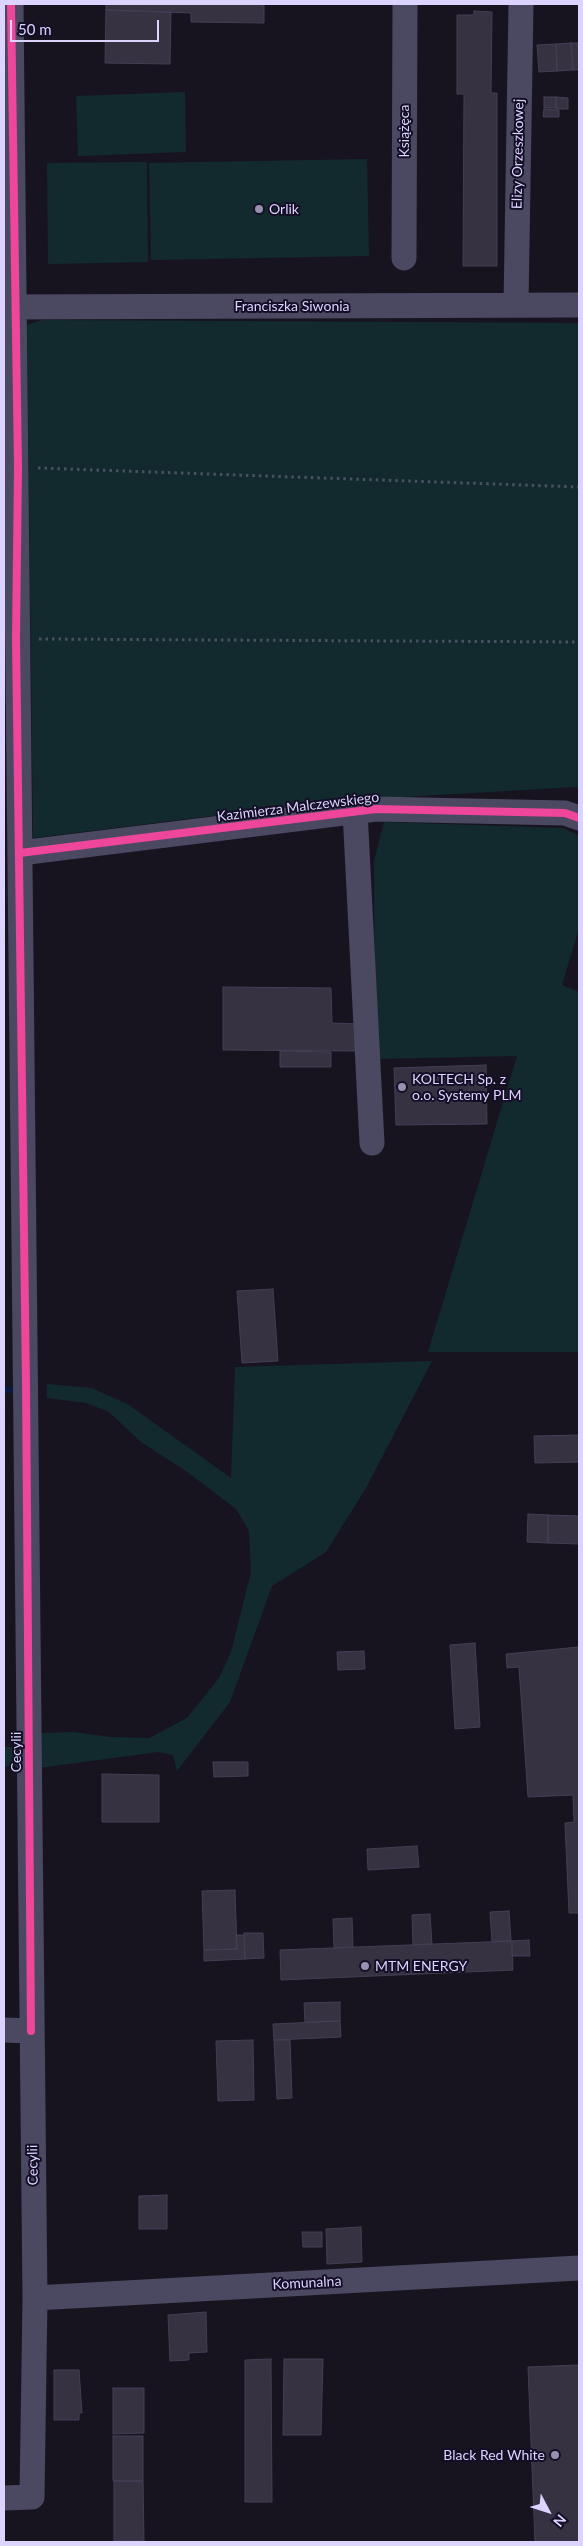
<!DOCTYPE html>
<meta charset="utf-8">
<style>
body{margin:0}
#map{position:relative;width:583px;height:2546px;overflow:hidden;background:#171420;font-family:Lato,sans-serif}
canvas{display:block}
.frame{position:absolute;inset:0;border:5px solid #dcd3ff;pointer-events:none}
.north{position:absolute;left:523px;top:2486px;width:50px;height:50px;-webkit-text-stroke:4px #140e26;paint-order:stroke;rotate:130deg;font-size:14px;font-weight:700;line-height:20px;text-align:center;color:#dcd3ff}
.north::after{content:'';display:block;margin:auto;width:18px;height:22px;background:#dcd3ff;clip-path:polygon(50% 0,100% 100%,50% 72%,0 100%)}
.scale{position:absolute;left:10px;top:20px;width:149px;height:22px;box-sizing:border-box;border:2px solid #dcd3ff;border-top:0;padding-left:6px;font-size:15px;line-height:18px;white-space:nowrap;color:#dcd3ff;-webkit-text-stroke:4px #140e26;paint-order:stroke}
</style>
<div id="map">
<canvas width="583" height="2546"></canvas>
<div class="frame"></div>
<div class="north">N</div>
<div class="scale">50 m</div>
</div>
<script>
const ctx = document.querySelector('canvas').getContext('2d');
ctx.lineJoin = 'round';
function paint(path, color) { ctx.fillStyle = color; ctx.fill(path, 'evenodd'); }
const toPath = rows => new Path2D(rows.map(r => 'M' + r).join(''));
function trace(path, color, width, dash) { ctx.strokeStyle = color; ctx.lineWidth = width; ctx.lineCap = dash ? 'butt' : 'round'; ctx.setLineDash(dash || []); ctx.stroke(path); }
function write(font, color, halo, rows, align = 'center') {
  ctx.font = font + ' Lato,sans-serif'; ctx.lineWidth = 4; ctx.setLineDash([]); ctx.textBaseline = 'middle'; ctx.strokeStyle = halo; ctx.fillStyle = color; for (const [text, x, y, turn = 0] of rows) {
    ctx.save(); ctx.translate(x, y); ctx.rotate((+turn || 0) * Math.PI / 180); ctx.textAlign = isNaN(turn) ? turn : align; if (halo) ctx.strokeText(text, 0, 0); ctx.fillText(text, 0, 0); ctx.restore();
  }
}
const green = toPath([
 [185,92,186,152,78,156,76,96],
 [367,159,369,256,151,260,149,163],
 [147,162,148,262,48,264,47,163],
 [42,320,579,323,579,789,576,787,333,801,33,838,27,325],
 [384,822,563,828,579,836,579,928,562,985,579,992,579,1352,428,1352,517,1056,375,1059,374,861],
 [432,1361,366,1488,326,1552,272,1586,230,1702,177,1771,173,1755,158,1752,39,1768,4,1766,4,1747,12,1747,43,1733,74,1732,110,1737,149,1738,187,1718,219,1678,231,1652,251,1572,249,1531,236,1509,186,1471,141,1442,109,1412,86,1403,47,1398,47,1384,92,1388,129,1405,231,1478,235,1367]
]);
const stream = toPath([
 [4,1389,15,1391]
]);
const building = toPath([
 [106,4,264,4,264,23,191,22,191,13,106,10,106,4],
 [106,10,171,12,170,64,105,63,106,10],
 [474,11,492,12,491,93,497,93,497,266,463,266,464,94,457,94,457,15,474,15,474,11],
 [571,43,573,70,557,71,556,44,571,43],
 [571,43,579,43,579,70,573,70,571,43],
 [556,44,557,71,539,72,537,45,556,44],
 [544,97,556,97,556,108,544,108,544,97],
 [556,97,568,98,568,109,556,109,556,97],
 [544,109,559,110,559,117,543,117,544,109],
 [223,987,331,988,332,1023,359,1024,359,1051,223,1050,223,987],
 [280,1051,331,1052,331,1067,280,1067,280,1051],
 [486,1065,487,1124,396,1125,394,1068,486,1065],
 [273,1289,278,1361,242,1363,237,1291,273,1289],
 [579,1435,579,1462,535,1463,534,1436,579,1435],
 [528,1514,548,1515,548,1543,527,1542,528,1514],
 [548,1515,579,1516,579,1544,548,1543,548,1515],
 [475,1643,480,1727,455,1729,450,1645,475,1643],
 [579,1647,579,1913,569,1913,565,1823,574,1822,573,1795,528,1797,519,1667,507,1668,506,1654,579,1647],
 [364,1651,365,1669,338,1670,337,1652,364,1651],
 [213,1762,248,1762,248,1776,214,1777,213,1762],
 [102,1774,159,1775,159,1822,102,1822,102,1774],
 [417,1846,419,1867,368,1870,367,1849,417,1846],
 [235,1890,237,1949,204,1950,202,1891,235,1890],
 [509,1911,511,1941,492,1942,490,1912,509,1911],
 [430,1914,432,1944,413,1945,412,1915,430,1914],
 [352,1918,353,1947,334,1948,333,1919,352,1918],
 [244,1933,263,1933,264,1958,245,1959,244,1933],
 [236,1935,244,1935,245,1959,204,1961,204,1950,237,1949,236,1935],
 [529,1940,530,1956,512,1956,511,1941,529,1940],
 [512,1941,513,1970,281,1980,280,1950,512,1941],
 [340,2002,340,2021,305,2022,304,2003,340,2002],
 [340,2021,341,2037,274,2040,273,2024,340,2021],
 [253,2040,254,2100,218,2101,216,2041,253,2040],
 [274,2040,290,2040,292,2098,277,2099,274,2040],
 [167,2195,167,2229,139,2229,139,2196,167,2195],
 [361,2227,362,2262,327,2264,326,2229,361,2227],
 [302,2232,322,2232,322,2247,303,2247,302,2232],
 [206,2312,207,2352,189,2353,189,2360,170,2361,168,2315,206,2312],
 [271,2359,272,2502,245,2502,245,2360,271,2359],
 [284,2359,323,2359,321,2435,283,2435,284,2359],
 [579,2365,579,2542,535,2542,528,2367,579,2365],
 [54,2370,79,2370,82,2413,79,2413,79,2420,54,2420,54,2370],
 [113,2388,144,2388,144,2433,113,2434,113,2388],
 [113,2436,143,2436,143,2481,113,2481,113,2436],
 [114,2481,143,2481,144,2541,114,2541,114,2481]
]);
const path = toPath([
 [38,468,579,487],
 [39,639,579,642]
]);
const minor = toPath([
 [404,258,405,4],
 [516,304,521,4],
 [4,307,579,305],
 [355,811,372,1143],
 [20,853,376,809,565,813,579,818],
 [4,2030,31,2031],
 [35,2298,579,2268],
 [4,2498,32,2497,35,2298,11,4]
]);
const cycleway = toPath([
 [11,4,18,467,16,639,26,1383,31,2031],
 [20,853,376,809,565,813,579,818]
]);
const markers = [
 [259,209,5,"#9790b1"],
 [402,1087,5,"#9790b1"],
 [365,1966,5,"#9790b1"],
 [555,2455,5,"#9790b1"]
];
const streetNames = [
 ["Książęca",404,131,-90],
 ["Elizy Orzeszkowej",518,154,-89],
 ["Franciszka Siwonia",292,306],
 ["Kazimierza Malczewskiego",298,807,-7],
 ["Cecylii",16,1752,-90],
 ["Cecylii",33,2165,-91],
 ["Komunalna",307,2283,-3]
];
const poiNames = [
 ["Orlik",269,209],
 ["KOLTECH Sp. z",412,1079],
 ["o.o. Systemy PLM",412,1095],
 ["MTM ENERGY",375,1966],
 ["Black Red White",545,2455,"right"]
];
paint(green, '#122a2e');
trace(stream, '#0a1941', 5.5);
paint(building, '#363242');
trace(building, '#443e54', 1);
trace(path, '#475261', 3, [2.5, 4]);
trace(minor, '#4b4861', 25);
trace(cycleway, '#ed469a', 8);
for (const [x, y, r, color] of markers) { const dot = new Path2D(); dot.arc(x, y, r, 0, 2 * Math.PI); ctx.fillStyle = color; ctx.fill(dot); trace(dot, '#140e26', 2); }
write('14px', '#dcd3ff', '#140e26', streetNames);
write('14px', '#dcd3ff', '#140e26', poiNames, 'left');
</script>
